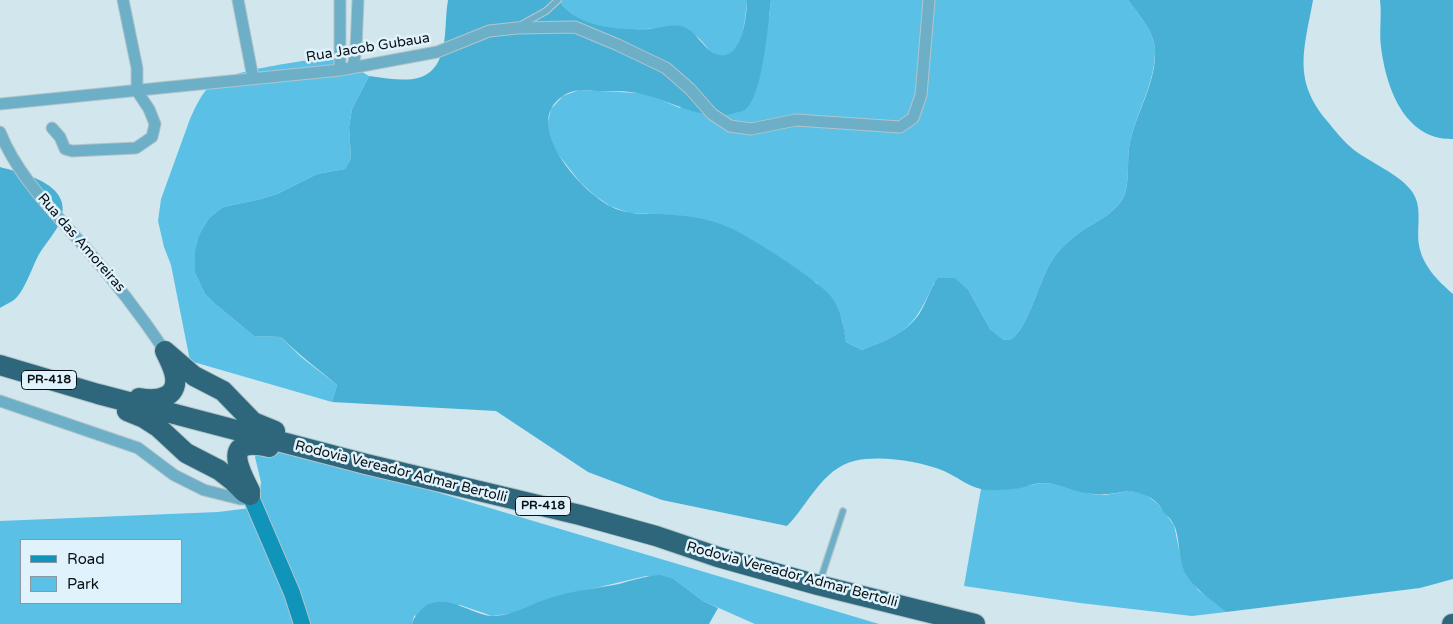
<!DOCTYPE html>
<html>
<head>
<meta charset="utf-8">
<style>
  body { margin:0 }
  #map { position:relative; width:1453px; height:624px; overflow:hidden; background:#d2e6ee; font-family:"Varela Round",sans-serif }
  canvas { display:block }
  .legend { position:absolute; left:20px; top:539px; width:162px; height:65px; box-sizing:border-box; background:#e0f3fc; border:1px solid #8a999f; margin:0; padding:6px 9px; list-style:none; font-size:15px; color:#0a1114 }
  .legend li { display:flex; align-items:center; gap:10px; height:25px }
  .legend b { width:25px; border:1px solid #8a999f }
</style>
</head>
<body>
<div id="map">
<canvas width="1453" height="624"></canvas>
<ul class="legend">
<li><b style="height:6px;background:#1194ba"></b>Road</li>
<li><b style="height:14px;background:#5bc0e5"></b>Park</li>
</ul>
</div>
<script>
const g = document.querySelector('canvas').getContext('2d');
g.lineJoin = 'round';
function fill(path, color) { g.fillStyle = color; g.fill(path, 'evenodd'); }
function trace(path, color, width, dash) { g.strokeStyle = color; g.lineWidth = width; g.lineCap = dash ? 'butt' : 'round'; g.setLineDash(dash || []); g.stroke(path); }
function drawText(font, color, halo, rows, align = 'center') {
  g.font = font + ' "Varela Round",sans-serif'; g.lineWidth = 5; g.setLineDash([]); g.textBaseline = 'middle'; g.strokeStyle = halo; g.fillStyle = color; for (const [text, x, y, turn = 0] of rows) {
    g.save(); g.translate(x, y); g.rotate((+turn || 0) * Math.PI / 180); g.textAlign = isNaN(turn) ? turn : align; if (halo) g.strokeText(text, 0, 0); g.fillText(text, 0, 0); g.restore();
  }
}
fill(new Path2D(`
  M 559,0 L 747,0 L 747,3 C 745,16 744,45 731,53 C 711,66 705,36 691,34 C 678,32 665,30 653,29 C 646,28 640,30 634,30 C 608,29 572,24 559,0 Z
  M 771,0 L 1128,0 C 1138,14 1154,31 1155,49 C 1156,84 1134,115 1129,148 C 1127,163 1130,188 1122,200 C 1112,215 1097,221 1083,230 C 1070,239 1059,249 1051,262 C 1040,279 1027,331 1011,339 C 1009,340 1006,340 1004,340 L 990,329 L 969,291 L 934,283 C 914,327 907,333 862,350 L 846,342 L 842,320 L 817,283 L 709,221 L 674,215 L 629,213 L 610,206 L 594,195 L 580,182 L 557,153 L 549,138 L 547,126 L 551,109 L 563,96 L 579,90 L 638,93 L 652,96 L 680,108 L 769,18 Z
  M 335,56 L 369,76 L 352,109 L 349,127 L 351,158 L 345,169 L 317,174 L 277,194 L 261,199 L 223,207 L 209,218 L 200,233 L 195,273 L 205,294 L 215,304 L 254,336 L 281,337 L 301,357 L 337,385 L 332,402 L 190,361 L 171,265 L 164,247 L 158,221 L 161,199 L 190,119 C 195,108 201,94 210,86 C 230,69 307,61 335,56 Z
  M 261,445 L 406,483 L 879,624 L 755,624 L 703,601 L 674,579 L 646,576 L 545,600 L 514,613 L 492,616 L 460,605 L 414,616 L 412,624 L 0,624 L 0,521 L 218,512 L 250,508 L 259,500 L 261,482 L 255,457 ZM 21,540 L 181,540 L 181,603 L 21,603 Z
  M 1041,483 L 1059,484 L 1091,494 L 1105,495 L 1130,491 L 1143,493 L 1157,503 L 1174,525 L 1182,564 L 1187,575 L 1198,590 L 1226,612 L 1192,616 L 1080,603 L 964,586 L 981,489 L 1012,489 Z`), '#5bc0e5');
fill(new Path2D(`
  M 448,0 L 559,0 C 574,27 621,31 650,29 C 661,28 672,23 684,27 C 700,33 710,64 730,53 C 743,46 747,13 747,0 L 771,0 C 768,24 763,94 746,109 C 744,111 739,112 735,113 C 701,122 673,101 641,94 C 627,90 610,92 596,91 C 585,90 572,89 563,96 C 520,124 581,191 610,206 C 626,215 644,214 661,214 C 683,215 708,218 728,227 C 746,234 825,284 833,299 C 841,312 844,327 846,342 L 862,350 C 885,341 910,332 922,309 C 928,298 931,287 938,278 L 955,278 L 969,291 L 990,329 L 1004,340 C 1006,340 1009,340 1011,339 C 1027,331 1040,279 1051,262 C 1059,249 1070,239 1083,230 C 1097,221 1112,215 1122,200 C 1130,188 1127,163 1129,148 C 1134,115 1157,84 1155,49 C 1154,31 1138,14 1128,0 L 1313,0 C 1304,50 1292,80 1328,122 C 1336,132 1344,142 1354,150 C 1370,162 1398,174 1410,189 C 1424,205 1416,226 1419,245 C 1422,265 1438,281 1453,294 L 1453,579 L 1420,588 L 1226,612 C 1212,601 1197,591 1187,576 C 1177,560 1181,540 1174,525 C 1172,520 1167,516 1164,513 C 1161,508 1159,504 1155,501 C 1129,483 1120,497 1093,494 C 1075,493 1060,482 1041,483 C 1031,484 1022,489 1012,489 C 1003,490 990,491 981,489 C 969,487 956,476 944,471 C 919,461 880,455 854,461 C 822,469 808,505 787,526 L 662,500 L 588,472 L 496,411 L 332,402 L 337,385 C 318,369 299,355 281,337 L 254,336 L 215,304 L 205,294 L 195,273 L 195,251 L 200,233 L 209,218 L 223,207 L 261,199 L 277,194 L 317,174 L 345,169 L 351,158 L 349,127 L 352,109 L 369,76 C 410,82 440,87 445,35 C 446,23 446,11 448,0 Z
  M 1380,0 L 1453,0 L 1453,139 C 1404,140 1386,87 1381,47 C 1379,32 1382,16 1380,0 Z
  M 0,167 C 27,174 77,186 59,224 C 54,235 44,245 38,256 C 32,268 24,292 14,300 C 10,303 4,305 0,308 Z
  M 660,575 L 674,579 L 703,601 L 718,608 L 709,624 L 412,624 C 414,617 417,614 422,609 C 443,589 474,617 494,616 C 513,615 527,606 544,600 C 568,591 594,589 619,584 C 633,580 645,576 660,575 Z`), '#48b0d5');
const lane = new Path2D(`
  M 521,25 L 546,11 L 558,0
  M 820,581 L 843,511`);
const street = new Path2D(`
  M 238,0 L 253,78
  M 353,67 L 356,49 L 358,0
  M 340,70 L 340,0
  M 0,104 L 340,70 L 437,52 L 489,31 L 517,28 L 575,27 L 618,45 L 666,68 L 690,89 L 712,114 L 730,126 L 751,129 L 796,120 L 900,127 L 913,118 L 921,95 L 929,0
  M 52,128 L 60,137 L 65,149 L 72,151 L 136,148 L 152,137 L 155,124 L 149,109 L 137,91 L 137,68 L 123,0
  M 0,132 C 17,175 53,211 83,245 C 113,279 140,314 165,351
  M 0,401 L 138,448 L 174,475 L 204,490 L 240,499 L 249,499`);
const secondary = new Path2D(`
  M 250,495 L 292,593 L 302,624`);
const highway = new Path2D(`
  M 165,351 L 194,376 L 223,391 L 253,422 L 275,431
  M 0,365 L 98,394 L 366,464 L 580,515 L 656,536 L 718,557 L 818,585 L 975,624
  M 139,398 C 159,402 181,397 174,372 C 172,365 169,359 166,353
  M 127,411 L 144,418 L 158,427 L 186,453 L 219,470 L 233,481 L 244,492 L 250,495
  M 250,491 C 236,464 224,437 269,447
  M 1452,624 L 1453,624`);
trace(lane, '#b2c4cb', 8);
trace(street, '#b2c4cb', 13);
trace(secondary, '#b2c4cb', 18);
trace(highway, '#b2c4cb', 22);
trace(lane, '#6eafc8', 5.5);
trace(street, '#6eafc8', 11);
trace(secondary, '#1194ba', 16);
trace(highway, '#2e677b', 20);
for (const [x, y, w] of [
  [49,380,55],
  [543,506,55]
]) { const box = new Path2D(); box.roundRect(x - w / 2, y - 9.5, w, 19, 4); g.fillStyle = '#e0f3fc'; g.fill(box); trace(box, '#0a1114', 1); }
drawText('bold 12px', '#0a1114', null, [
  ["PR-418",49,380],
  ["PR-418",543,506]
]);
drawText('14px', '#0a1114', '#e0f3fc', [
  ["Rua Jacob Gubaua",368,48,-9],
  ["Rua das Amoreiras",81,243,49],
  ["Rodovia Vereador Admar Bertolli",401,472,14],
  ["Rodovia Vereador Admar Bertolli",792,575,15]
]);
</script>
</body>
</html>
